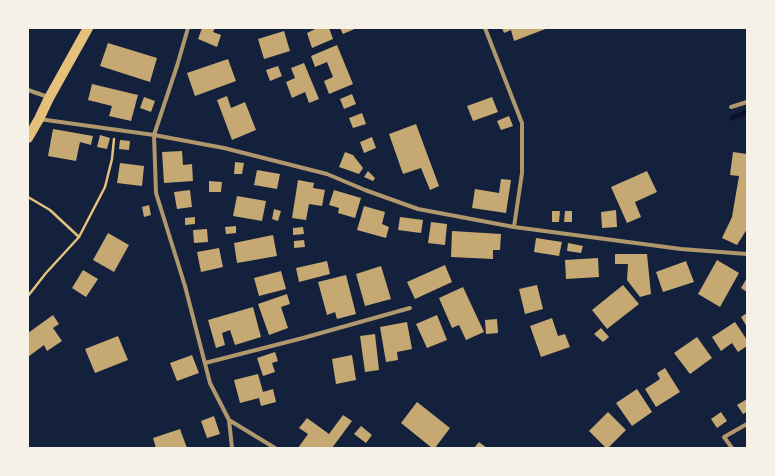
<!DOCTYPE html>
<html>
<head>
<meta charset="utf-8">
<style>
  body { margin:0 }
  #map { position:relative; width:775px; height:476px; overflow:hidden; background:#14213d; font-family:Rubik,sans-serif }
  canvas { display:block }
  .frame { position:absolute; inset:0; border:29px solid #f6f1e7; pointer-events:none }
</style>
</head>
<body>
<div id="map">
<canvas width="775" height="476"></canvas>
<div class="frame"></div>
</div>
<script>
const g = document.querySelector('canvas').getContext('2d');
g.lineJoin = 'round';
function trace(path, color, width, dash) { g.strokeStyle = color; g.lineWidth = width; g.lineCap = dash ? 'butt' : 'round'; g.setLineDash(dash || []); g.stroke(path); }
function fill(path, color) { g.fillStyle = color; g.fill(path, 'evenodd'); }
trace(new Path2D(`
  M 732,118 L 747,112`), '#0b132b', 5);
fill(new Path2D(`
  M 202,28 L 215,28 L 213,32 L 221,35 L 217,47 L 198,39 Z
  M 315,28 L 329,28 L 333,39 L 312,48 L 307,33 L 315,29 Z
  M 340,28 L 357,28 L 343,34 Z
  M 502,28 L 548,28 L 514,41 L 511,30 L 504,33 Z
  M 284,31 L 290,51 L 264,59 L 258,39 Z
  M 108,43 L 157,58 L 150,82 L 100,66 Z
  M 337,45 L 353,84 L 329,94 L 324,81 L 333,77 L 327,62 L 315,67 L 311,56 Z
  M 228,59 L 236,81 L 195,96 L 187,73 Z
  M 304,63 L 319,99 L 309,103 L 305,92 L 292,98 L 286,82 L 295,78 L 291,68 Z
  M 278,66 L 282,76 L 270,81 L 266,70 Z
  M 92,84 L 138,95 L 131,121 L 109,116 L 112,106 L 88,100 Z
  M 352,94 L 356,104 L 344,109 L 340,99 Z
  M 227,96 L 231,108 L 245,102 L 256,130 L 232,140 L 217,100 Z
  M 144,97 L 155,101 L 151,112 L 140,108 Z
  M 492,97 L 498,112 L 473,121 L 467,106 Z
  M 362,113 L 366,124 L 353,128 L 349,118 Z
  M 509,116 L 513,126 L 501,130 L 497,121 Z
  M 416,124 L 439,186 L 430,190 L 421,168 L 403,174 L 389,134 Z
  M 53,129 L 93,136 L 91,145 L 80,142 L 76,161 L 48,156 Z
  M 100,135 L 110,138 L 107,149 L 97,147 Z
  M 372,137 L 376,148 L 364,153 L 360,142 Z
  M 120,140 L 130,141 L 129,150 L 119,149 Z
  M 182,151 L 183,165 L 192,164 L 193,181 L 164,183 L 162,152 Z
  M 345,152 L 353,155 L 363,168 L 359,174 L 339,167 Z
  M 733,152 L 747,154 L 747,229 L 737,245 L 722,238 L 732,217 L 739,176 L 730,175 Z
  M 235,162 L 244,163 L 242,174 L 234,174 Z
  M 120,163 L 144,166 L 142,186 L 117,183 Z
  M 257,170 L 280,174 L 277,189 L 254,185 Z
  M 368,171 L 375,178 L 373,181 L 364,177 Z
  M 647,171 L 657,192 L 635,202 L 641,217 L 627,223 L 611,187 Z
  M 501,179 L 511,180 L 506,213 L 472,208 L 475,189 L 499,193 Z
  M 298,180 L 314,183 L 313,188 L 325,190 L 322,206 L 309,204 L 306,220 L 292,218 Z
  M 209,181 L 222,182 L 221,192 L 209,192 Z
  M 190,190 L 192,207 L 177,209 L 174,192 Z
  M 334,190 L 361,198 L 355,218 L 338,213 L 339,208 L 329,205 Z
  M 237,196 L 266,201 L 262,221 L 233,216 Z
  M 149,205 L 151,215 L 144,217 L 142,207 Z
  M 364,206 L 385,212 L 382,224 L 389,227 L 386,238 L 357,230 Z
  M 274,209 L 281,211 L 278,221 L 272,219 Z
  M 616,210 L 617,227 L 602,228 L 601,212 Z
  M 552,211 L 560,211 L 559,222 L 552,222 Z
  M 565,211 L 572,211 L 572,222 L 564,222 Z
  M 195,217 L 195,224 L 185,225 L 185,218 Z
  M 400,217 L 423,220 L 421,233 L 398,230 Z
  M 431,222 L 447,224 L 445,245 L 428,243 Z
  M 236,226 L 236,233 L 226,234 L 225,227 Z
  M 303,227 L 304,234 L 293,235 L 293,228 Z
  M 207,229 L 208,242 L 194,243 L 193,230 Z
  M 452,231 L 501,234 L 500,250 L 493,250 L 493,259 L 451,257 Z
  M 108,233 L 129,245 L 114,272 L 93,260 Z
  M 273,235 L 277,256 L 237,263 L 234,243 Z
  M 536,238 L 562,242 L 559,256 L 534,252 Z
  M 304,240 L 305,247 L 294,248 L 294,241 Z
  M 568,243 L 583,246 L 581,253 L 567,251 Z
  M 219,248 L 223,267 L 201,272 L 197,252 Z
  M 615,254 L 647,254 L 651,294 L 640,297 L 627,280 L 628,264 L 615,264 Z
  M 598,258 L 599,277 L 566,279 L 565,260 Z
  M 717,260 L 739,273 L 720,307 L 698,294 Z
  M 327,261 L 330,274 L 299,282 L 296,268 Z
  M 686,261 L 694,282 L 663,292 L 656,272 Z
  M 445,265 L 452,282 L 415,299 L 407,282 Z
  M 381,266 L 391,299 L 365,306 L 356,274 Z
  M 83,270 L 98,279 L 86,297 L 72,288 Z
  M 281,271 L 286,289 L 259,296 L 254,278 Z
  M 346,275 L 356,314 L 337,319 L 335,312 L 327,315 L 318,282 Z
  M 747,278 L 747,292 L 741,288 Z
  M 537,285 L 543,309 L 525,314 L 519,289 Z
  M 623,285 L 639,304 L 607,329 L 592,310 Z
  M 463,287 L 484,332 L 466,340 L 459,325 L 452,328 L 439,298 Z
  M 287,294 L 290,304 L 281,307 L 288,328 L 269,335 L 258,304 Z
  M 253,307 L 261,337 L 235,345 L 230,330 L 222,333 L 225,345 L 216,348 L 208,320 Z
  M 747,313 L 747,327 L 741,317 Z
  M 53,315 L 59,324 L 53,328 L 62,341 L 47,351 L 44,345 L 28,357 L 28,333 Z
  M 437,315 L 447,340 L 427,348 L 416,324 Z
  M 552,318 L 558,336 L 565,334 L 570,347 L 541,357 L 530,326 Z
  M 497,319 L 498,333 L 486,334 L 485,320 Z
  M 407,322 L 412,349 L 397,352 L 398,360 L 386,362 L 380,327 Z
  M 735,322 L 747,340 L 747,346 L 738,352 L 732,343 L 721,351 L 712,337 Z
  M 601,328 L 609,337 L 603,342 L 594,334 Z
  M 375,334 L 379,370 L 365,372 L 360,336 Z
  M 118,336 L 128,360 L 95,373 L 85,349 Z
  M 697,337 L 712,358 L 690,374 L 674,353 Z
  M 275,352 L 278,361 L 272,363 L 275,372 L 263,376 L 257,358 Z
  M 192,355 L 199,373 L 177,381 L 170,363 Z
  M 352,355 L 356,380 L 336,384 L 332,359 Z
  M 665,368 L 680,392 L 656,407 L 645,389 L 660,379 L 657,373 Z
  M 258,374 L 263,392 L 273,389 L 276,402 L 261,406 L 259,398 L 240,403 L 234,380 Z
  M 637,389 L 652,412 L 632,426 L 616,403 Z
  M 747,399 L 747,412 L 743,414 L 737,405 Z
  M 417,402 L 450,428 L 435,448 L 432,448 L 401,423 Z
  M 608,412 L 626,430 L 608,448 L 606,448 L 589,431 Z
  M 721,412 L 727,421 L 717,428 L 711,419 Z
  M 343,415 L 352,421 L 332,448 L 298,448 L 308,434 L 299,428 L 307,418 L 329,434 Z
  M 214,416 L 220,434 L 207,438 L 201,421 Z
  M 361,426 L 372,435 L 366,443 L 354,434 Z
  M 180,429 L 187,448 L 156,448 L 153,438 Z
  M 479,442 L 487,448 L 474,448 Z`), '#c6a872');
trace(new Path2D(`
  M 28,197 L 50,210 L 79,237
  M 28,296 L 46,273 L 79,237 L 105,187 L 112,159 L 114,139`), '#e5c07b', 2.5);
trace(new Path2D(`
  M 188,28 L 177,66 L 154,135 L 156,193 L 185,286 L 210,383 L 229,420 L 232,448
  M 485,28 L 522,123 L 522,173 L 514,227
  M 28,90 L 48,97
  M 731,107 L 747,102
  M 39,119 L 154,135 L 224,148 L 327,174 L 365,190 L 418,209 L 514,227 L 681,249 L 747,254
  M 205,363 L 303,338 L 410,308
  M 229,420 L 275,448
  M 732,448 L 724,437 L 747,424`), '#b1986c', 4);
trace(new Path2D(`
  M 28,138 L 39,119 L 49,98 L 88,28`), '#e5c07b', 10);
</script>
</body>
</html>
